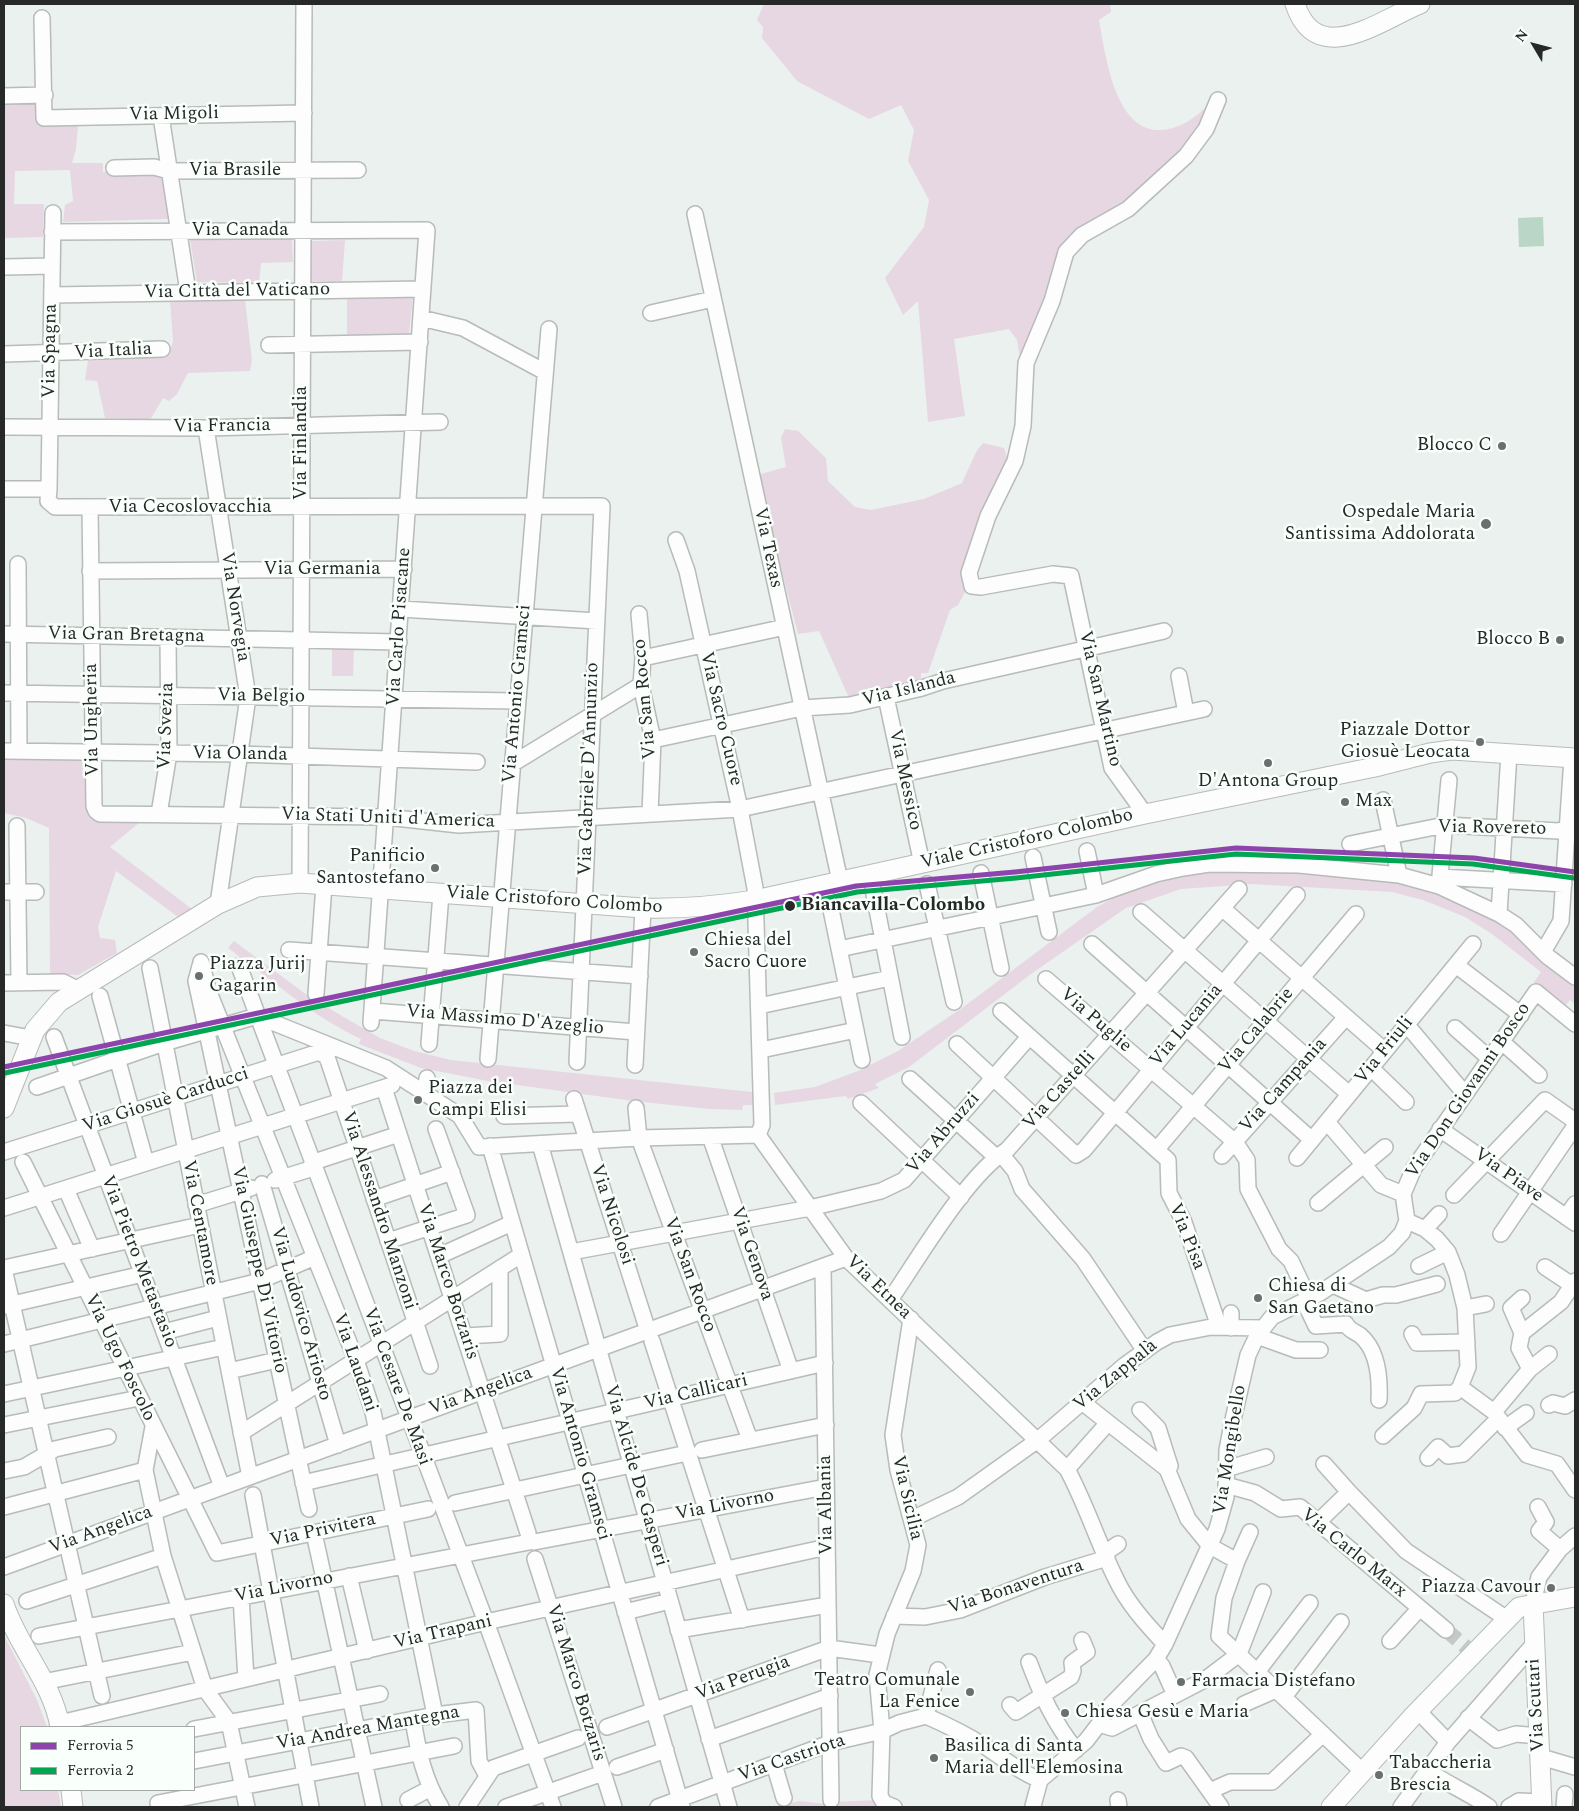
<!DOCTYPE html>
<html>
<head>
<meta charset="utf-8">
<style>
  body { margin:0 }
  #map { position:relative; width:1579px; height:1811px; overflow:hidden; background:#ebf1ee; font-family:Spectral,serif }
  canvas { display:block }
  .frame { position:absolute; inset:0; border:5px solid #262927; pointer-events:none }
  .legend { position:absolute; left:20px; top:1726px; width:175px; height:65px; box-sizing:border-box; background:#f9fffb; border:1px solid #a5a9a6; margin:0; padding:6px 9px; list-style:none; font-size:15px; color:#262927 }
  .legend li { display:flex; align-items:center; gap:10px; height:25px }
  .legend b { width:25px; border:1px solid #a5a9a6 }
  .north { position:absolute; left:1509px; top:20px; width:50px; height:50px; -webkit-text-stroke:4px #f9fffb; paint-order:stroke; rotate:307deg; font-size:14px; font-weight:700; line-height:20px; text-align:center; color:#262927 }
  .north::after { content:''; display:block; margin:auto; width:18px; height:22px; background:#262927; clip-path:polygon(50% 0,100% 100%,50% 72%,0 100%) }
</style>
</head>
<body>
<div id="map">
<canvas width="1579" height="1811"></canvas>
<div class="frame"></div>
<ul class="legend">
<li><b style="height:6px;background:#8e44ad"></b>Ferrovia 5</li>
<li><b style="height:6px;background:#00a651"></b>Ferrovia 2</li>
</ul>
<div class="north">N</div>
</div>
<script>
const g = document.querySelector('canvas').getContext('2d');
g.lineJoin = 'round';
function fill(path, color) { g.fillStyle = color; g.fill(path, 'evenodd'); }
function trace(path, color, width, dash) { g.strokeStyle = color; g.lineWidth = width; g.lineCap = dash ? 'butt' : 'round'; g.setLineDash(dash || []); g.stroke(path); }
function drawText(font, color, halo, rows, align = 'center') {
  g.font = font + ' Spectral,serif'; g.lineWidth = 5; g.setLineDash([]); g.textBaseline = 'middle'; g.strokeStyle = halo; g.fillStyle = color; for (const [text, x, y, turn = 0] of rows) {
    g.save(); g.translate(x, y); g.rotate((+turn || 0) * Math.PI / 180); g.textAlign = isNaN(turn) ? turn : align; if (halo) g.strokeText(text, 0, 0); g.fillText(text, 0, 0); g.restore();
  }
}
fill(new Path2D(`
  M 764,4 L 1110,4 L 1111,12 L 1099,20 C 1107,65 1119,158 1187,122 C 1194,118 1201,111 1208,106 L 1203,125 L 1182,154 L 1130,200 L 1093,222 L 1081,227 L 1067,241 L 1024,383 L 1017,340 L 1009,329 L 954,339 L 965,416 L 928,422 L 918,301 L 903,315 L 885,278 L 924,227 L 929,200 L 908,161 L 914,130 L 901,105 L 869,119 L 797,81 L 762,38 L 763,27 L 757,20 Z
  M 4,101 L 31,101 L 36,105 L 37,123 L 78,126 L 76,149 L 72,163 L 103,163 L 103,172 L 154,171 C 170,179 166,203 168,219 L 63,222 L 65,205 L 73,201 L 70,170 L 15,171 L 14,204 L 44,204 L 43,237 L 4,238 Z
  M 190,239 L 292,239 L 293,262 L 261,263 L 259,283 L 197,282 Z
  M 345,240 L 342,281 L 311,281 L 312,241 Z
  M 413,297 L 409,334 L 347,336 L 347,299 Z
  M 245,300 L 252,360 L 250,371 L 188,373 L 177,394 L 169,401 L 163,398 L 150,420 L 105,418 L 97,381 L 85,380 L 88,360 L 169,355 L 173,341 L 170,301 Z
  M 785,429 L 798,431 L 826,458 L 828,481 L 855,507 L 871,510 L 924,499 L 962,483 L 976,452 L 983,443 L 1004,448 L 1008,460 L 962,566 L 966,590 L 958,605 L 950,610 L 928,673 L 921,673 L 921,683 L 850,700 L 819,631 L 798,634 L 757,475 L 786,467 L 781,438 Z
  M 332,648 L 354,649 L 353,676 L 332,676 Z
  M 4,759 L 88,761 L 87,809 L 90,815 L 101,820 L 140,822 L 110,847 L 192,909 L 178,917 L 116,871 L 98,927 L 100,938 L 115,940 L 117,953 L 78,975 L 50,974 L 49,828 L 26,818 L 4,813 Z
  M 1237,869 L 1392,881 L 1456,899 L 1512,929 L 1535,953 L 1575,985 L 1575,1004 L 1570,1000 L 1564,1007 L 1534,982 L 1541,972 L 1492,934 L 1465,917 L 1423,900 L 1392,892 L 1251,884 L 1181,889 L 1126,908 L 1031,974 L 909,1067 L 875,1084 L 879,1088 L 848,1099 L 846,1096 L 775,1105 L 774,1093 L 815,1087 L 858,1071 L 898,1051 L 962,1008 L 1097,907 C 1146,879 1181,873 1237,869 Z
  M 234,941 L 311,998 L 380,1038 L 414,1051 L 451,1060 L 752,1092 L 753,1105 L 743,1105 L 742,1110 L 709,1109 L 633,1101 L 488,1081 L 421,1068 L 359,1044 L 361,1039 C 313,1017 271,979 228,948 Z
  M 4,1635 L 37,1700 L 47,1727 L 21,1727 L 21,1790 L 58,1790 L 61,1807 L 4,1807 Z
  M 877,1800 L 877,1807 L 772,1807 L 800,1801 L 835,1805 L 835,1802 Z`), '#e7d7e2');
fill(new Path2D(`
  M 1543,217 L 1544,246 L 1519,247 L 1518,218 Z`), '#b9d6c6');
trace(new Path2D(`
  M 1446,1630 L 1466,1647`), '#c4c9c6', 15, [15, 8]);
const minor = new Path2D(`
  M 42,18 L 44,118 L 304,113
  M 4,96 L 45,95
  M 161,116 L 188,292
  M 114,168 L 154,167 L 169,171 L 358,170
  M 695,214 L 840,881
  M 52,232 L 427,230 L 371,1023
  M 4,267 L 52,266
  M 52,295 L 423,289
  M 651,313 L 713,299
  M 421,318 L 463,328 L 545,372
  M 269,345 L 420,342
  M 4,354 L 162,349
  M 4,427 L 206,428 L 440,422
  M 206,428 L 248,697 L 218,904
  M 4,489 L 49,489 L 48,501 L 55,507 L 602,506 L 577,1062
  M 49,489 L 53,213
  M 90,508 L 94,806 L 96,811 L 100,814 L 386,817 L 459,825 L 740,809 L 1204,709
  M 676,540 L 687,571 L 740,809 L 755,888 L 762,1125 L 758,1135
  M 18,564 L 19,751
  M 90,571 L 404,569
  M 401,609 L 597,621
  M 639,614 L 643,658 L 641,685 L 653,740 L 650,814
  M 4,634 L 399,642
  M 643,658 L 785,627
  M 1179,676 L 1186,713
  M 4,693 L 517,701
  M 886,697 L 922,864
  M 653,740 L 802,708 L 850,705 L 922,688 L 943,681 L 1164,631
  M 4,751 L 239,754 L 477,762
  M 512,764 L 641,685
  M 1383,800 L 1399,875
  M 159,814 L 169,753 L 168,637
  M 1145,814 L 1112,768 L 1071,576 L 1053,574 L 981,587 L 972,586 L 969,573 L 988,516 L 1015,461 L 1023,426 L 1026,363 L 1052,301 L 1066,252 L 1082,235 L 1128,209 L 1186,156 L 1206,129 L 1218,100
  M 17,826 L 19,982
  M 1350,844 L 1445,825 L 1559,831 L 1575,824
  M 1087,851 L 1096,895
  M 1033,857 L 1049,932
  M 981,873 L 1001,968
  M 1440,877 L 1564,884
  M 300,883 L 304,4
  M 927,884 L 954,1002
  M 1439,886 L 1449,780
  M 873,889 L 902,1037
  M 4,892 L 36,892
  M 829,900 L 862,1060
  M 1222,908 L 1385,1051
  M 1141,912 L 1349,1094
  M 1499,914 L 1509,753
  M 1092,944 L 1312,1140
  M 839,949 L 1096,895 L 1156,874 L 1183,868 L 1209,864 L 1299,865 L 1399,875 L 1439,886 L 1499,914 L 1516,925 L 1547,956 L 1575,977
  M 289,950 L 640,976
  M 1543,952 L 1561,921 L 1572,758
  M 201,962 L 209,992 L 356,1360 L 373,1412 L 435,1715
  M 1456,965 L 1521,1015
  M 200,966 L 196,981 L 309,1509
  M 239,966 L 486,1622 L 553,1807
  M 150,968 L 250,1477
  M 1046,979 L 1235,1142 L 1247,1160 L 1248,1189 L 1279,1249 L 1291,1261 L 1309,1299
  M 4,983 L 63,982 L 77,989
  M 316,994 L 324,885
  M 100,996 L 146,1163
  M 759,1006 L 890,978
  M 373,1011 L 636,1032
  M 1001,1011 L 1168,1160 L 1169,1193 L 1184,1222 L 1219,1327
  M 1407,1025 L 1465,1094
  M 1455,1028 L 1490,1059
  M 4,1033 L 31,1038
  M 54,1037 L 222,1487
  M 1502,1042 L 1539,1075
  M 429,1044 L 441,894
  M 957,1044 L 1076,1155 L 1084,1150 L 1297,895
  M 761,1050 L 856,1030
  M 488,1059 L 549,329
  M 635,1065 L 643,908
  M 1371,1068 L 1406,1102
  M 910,1079 L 996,1157
  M 37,1087 L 164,1043 L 257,1016 L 386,1068 L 460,1116 L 479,1147 L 639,1138 L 758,1135
  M 384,1088 L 528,1533
  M 425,1093 L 427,1078
  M 574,1099 L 648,1331
  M 861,1103 L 961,1197
  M 636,1108 L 639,1138 L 750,1440
  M 504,1116 L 578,1114
  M 1327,1122 L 1381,1185 L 1403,1194
  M 1440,1129 L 1575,1223
  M 758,1135 L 846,1258 L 1067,1469 C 1086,1504 1098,1543 1116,1579 C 1127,1603 1147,1625 1165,1644
  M 710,1136 L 791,1371
  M 540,1144 L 729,1807
  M 490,1146 L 682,1807
  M 1157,1149 L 1356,914
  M 4,1152 L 319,1052 L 327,1057 L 430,1366
  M 1001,1154 L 1015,1171 L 1022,1189 L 1083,1259 L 1145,1351
  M 1222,1156 L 1346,1017
  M 1297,1158 L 1473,944
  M 23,1162 L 217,1553 L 428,1509
  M 275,1180 L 307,1170 L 317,1161 L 399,1134
  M 262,1184 L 338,1445
  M 66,1189 L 92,1249
  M 1454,1195 L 1545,1100 L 1575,1121
  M 374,1199 L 452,1172
  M 1318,1203 L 1385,1147
  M 196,1205 L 251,1188
  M 4,1208 L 392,1085
  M 1566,1217 L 1575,1204
  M 1407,1221 L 1425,1229 L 1437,1239 L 1448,1252 L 1457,1275 L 1465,1308 L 1468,1367 L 1460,1387 L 1494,1412 L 1527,1455 L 1557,1464 L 1575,1490
  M 1425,1229 L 1439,1214
  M 1501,1234 L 1575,1126
  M 388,1241 L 467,1215 L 436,1129
  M 571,1252 L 810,1208 L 881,1191 L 904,1180 L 1029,1037
  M 439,1256 L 512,1223
  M 1419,1266 L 1448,1252
  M 1545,1267 L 1572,1285
  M 4,1268 L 200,1225
  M 823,1268 L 831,1800
  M 4,1269 L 102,1696
  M 1333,1285 L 1366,1300 L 1383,1295 L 1396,1295 L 1437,1284
  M 890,1300 C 918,1259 967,1175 1007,1150 L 1239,889
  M 1304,1301 L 1316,1326 L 1346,1324 C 1349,1331 1355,1331 1361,1336 C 1378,1351 1380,1379 1379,1400
  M 4,1306 L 143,1274
  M 1465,1308 L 1486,1304
  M 1231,1328 L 1231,1313
  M 164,1332 L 218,1318
  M 1522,1333 L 1511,1308 L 1522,1298
  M 1412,1334 L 1417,1343 L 1467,1342
  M 465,1336 L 500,1334 L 500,1268
  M 1257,1336 L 1296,1350 L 1320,1350
  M 652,1341 L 742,1620
  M 4,1344 L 260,1281 L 315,1257
  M 1530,1369 L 1549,1354
  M 229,1371 L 277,1360
  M 4,1394 L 224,1347
  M 1082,1402 L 1167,1469 L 1188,1519 L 1210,1546 L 1237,1561 L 1224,1598 L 1219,1636 L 1363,1772
  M 1549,1405 L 1553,1403 L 1565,1406 L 1575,1400
  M 1140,1410 L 1158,1428 L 1170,1466 L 1167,1469
  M 1494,1412 L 1530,1369 L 1519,1348 L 1522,1333 L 1561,1302 L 1575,1281
  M 4,1425 L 139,1398
  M 153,1427 L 145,1470 L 163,1556 L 205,1689 L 229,1722 L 247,1807
  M 1505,1428 L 1526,1413
  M 241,1433 L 521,1255
  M 1383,1436 L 1414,1408 L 1421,1394 L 1455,1393 L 1460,1387
  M 702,1450 L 826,1425
  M 1428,1458 L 1438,1447 L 1448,1456 L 1463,1454 L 1498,1419
  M 1324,1464 L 1349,1492
  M 1067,1469 L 1107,1424
  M 1226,1469 L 1266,1457
  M 4,1471 L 24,1467 L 55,1449 L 108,1437
  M 303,1483 L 825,1363
  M 1226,1485 L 1255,1493 L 1281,1509 L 1300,1507 L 1446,1630
  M 253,1495 L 311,1807
  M 455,1503 L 687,1453
  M 4,1507 L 145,1470
  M 1538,1507 L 1546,1522 L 1539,1531 L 1560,1549
  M 912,1519 L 958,1497 L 1038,1440 L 1125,1365 L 1157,1342 L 1170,1335 L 1211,1327 L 1262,1328
  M 1318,1522 L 1349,1492 L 1406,1551 L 1507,1619
  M 314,1533 L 374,1807
  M 534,1542 L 826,1487
  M 1105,1553 L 1118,1544
  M 535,1559 L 614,1807
  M 1237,1561 L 1250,1532
  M 4,1567 L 846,1258
  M 349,1576 L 367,1651
  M 241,1597 L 246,1679
  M 27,1601 L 163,1556
  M 1533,1604 L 1539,1577 L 1560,1549 L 1575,1536
  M 625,1612 L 670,1601
  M 894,1616 L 925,1617 L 960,1610 L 1045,1577 L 1107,1558
  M 678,1630 L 828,1605
  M 39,1636 L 529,1542
  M 1390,1641 L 1420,1608
  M 1156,1659 L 1162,1666 L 1175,1695
  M 1029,1662 C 1041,1694 1054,1723 1076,1750
  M 1257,1672 L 1310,1603
  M 43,1682 L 193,1652
  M 1284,1697 L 1341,1622
  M 1244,1704 L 1276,1690
  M 1010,1705 L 1016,1712 L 1071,1677 L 1073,1671 L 1072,1663 L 1087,1652 L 1082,1640
  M 1418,1711 L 1448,1742
  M 1140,1713 L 1151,1739 L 1166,1763 L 1181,1756 L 1186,1758 L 1221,1807
  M 926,1716 C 947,1725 967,1735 986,1747 C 1004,1759 1020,1772 1040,1780 L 1033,1806
  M 926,1716 L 938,1670
  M 1468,1718 L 1497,1740 L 1516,1734 L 1539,1736
  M 413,1719 C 418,1751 424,1780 441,1807
  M 60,1723 L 486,1622 L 827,1547
  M 1099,1724 L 1112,1728 L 1206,1679 L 1239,1654 L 1263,1592
  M 607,1727 L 829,1648 L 880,1655
  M 194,1729 L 380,1694
  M 709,1739 L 830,1696
  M 1541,1757 L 1575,1767
  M 194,1761 L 435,1715 L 476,1710 L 479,1761 L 487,1776
  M 774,1764 L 784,1798
  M 617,1767 L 666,1750
  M 1427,1770 C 1447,1784 1469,1793 1489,1807
  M 1040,1780 L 1086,1741 L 1099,1724 L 1104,1712 L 1156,1659 L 1165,1644 L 1217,1529 L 1226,1497 L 1227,1450 L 1232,1424 L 1248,1355 L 1257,1336 L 1272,1317 L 1320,1293 L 1389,1247 L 1402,1233 L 1407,1221 L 1403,1194 L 1414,1168 L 1536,992 L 1575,1024
  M 1210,1791 L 1230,1782 L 1272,1782 L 1323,1734
  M 408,1800 L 429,1789
  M 1118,1800 L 1119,1807
  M 158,1803 L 454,1746
  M 467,1807 L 493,1768 L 578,1738
  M 506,1807 L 603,1773
  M 658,1807 L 830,1743 L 882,1731 L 899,1723 L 926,1716
  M 894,1807 L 884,1803 L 880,1796 L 882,1731 L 877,1675 L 887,1634 L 913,1571 L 918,1545 L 898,1470 L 893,1435 L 911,1319
  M 1401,1807 L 1448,1742 L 1534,1644
  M 1509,1807 L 1519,1801 L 1542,1802
  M 1564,1807 L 1565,1794`);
const tertiary = new Path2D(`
  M 1295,4 C 1317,70 1380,20 1420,4
  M 4,1108 L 35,1030 L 59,1002 L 218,904 L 257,887 L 300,883 L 643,908 C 682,909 717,906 755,900 L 1145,814 L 1375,767 L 1430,753 L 1452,750 L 1575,758
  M 4,1604 C 18,1647 53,1683 60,1727
  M 1533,1604 L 1542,1807
  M 71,1790 L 73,1807
  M 1331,1807 L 1414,1715 L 1519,1607 L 1575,1597`);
trace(minor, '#b7bbb9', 18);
trace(tertiary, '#b7bbb9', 21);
trace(minor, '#fcfdfc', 15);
trace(tertiary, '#fcfdfc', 19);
trace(new Path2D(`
  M 4,1067 L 856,886 L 1015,872 L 1236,848 L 1474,858 L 1575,872`), '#8e44ad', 5);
trace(new Path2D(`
  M 5,1073 L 857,892 L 1016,878 L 1236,854 L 1473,864 L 1574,878`), '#00a651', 5);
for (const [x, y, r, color] of [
  [1502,446,5,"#6b6f6d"],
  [1486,524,6,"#6b6f6d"],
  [1560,640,5,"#6b6f6d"],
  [1480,742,5,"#6b6f6d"],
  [1268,763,5,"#6b6f6d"],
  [1345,802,5,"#6b6f6d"],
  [435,868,5,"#6b6f6d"],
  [790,906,6,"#262927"],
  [694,952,5,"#6b6f6d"],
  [199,976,5,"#6b6f6d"],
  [418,1100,5,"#6b6f6d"],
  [1258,1298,5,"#6b6f6d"],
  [1551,1588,5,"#6b6f6d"],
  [1181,1682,5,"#6b6f6d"],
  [970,1692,5,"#6b6f6d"],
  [1065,1713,5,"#6b6f6d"],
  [934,1758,5,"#6b6f6d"],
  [1379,1775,5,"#6b6f6d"]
]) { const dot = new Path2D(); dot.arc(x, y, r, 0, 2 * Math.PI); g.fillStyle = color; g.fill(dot); trace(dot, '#f9fffb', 2); }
drawText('19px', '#262927', '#f9fffb', [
  ["Via Migoli",174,115,-1],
  ["Via Brasile",235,171],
  ["Via Canada",240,231],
  ["Via Città del Vaticano",237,292,-1],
  ["Via Spagna",51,351,-89],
  ["Via Italia",113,352,-3],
  ["Via Francia",222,427,-1],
  ["Via Finlandia",302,443,-90],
  ["Via Cecoslovacchia",190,508],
  ["Via Texas",767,548,78],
  ["Via Germania",322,570],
  ["Via Norvegia",234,607,81],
  ["Via Carlo Pisacane",400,627,-86],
  ["Via Gran Bretagna",126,636,1],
  ["Via Islanda",909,690,-14],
  ["Via Antonio Gramsci",518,694,-85],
  ["Via Belgio",261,697,1],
  ["Via San Rocco",646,699,-95],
  ["Via San Martino",1099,699,77],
  ["Via Sacro Cuore",720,719,77],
  ["Via Ungheria",93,720,-91],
  ["Via Svezia",167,726,-88],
  ["Via Olanda",240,755,1],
  ["Via Gabriele D'Annunzio",590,769,-88],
  ["Via Messico",904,780,78],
  ["Via Stati Uniti d'America",388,819,2],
  ["Via Rovereto",1492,829,1],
  ["Viale Cristoforo Colombo",1027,840,-13],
  ["Viale Cristoforo Colombo",554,901,4],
  ["Via Massimo D'Azeglio",505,1021,5],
  ["Via Puglie",1095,1021,41],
  ["Via Lucania",1187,1026,-50],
  ["Via Calabrie",1257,1031,-50],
  ["Via Friuli",1385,1051,-51],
  ["Via Campania",1284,1086,-48],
  ["Via Castelli",1060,1091,-48],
  ["Via Don Giovanni Bosco",1469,1091,-56],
  ["Via Giosuè Carducci",166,1101,-18],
  ["Via Abruzzi",944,1134,-49],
  ["Via Piave",1508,1176,35],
  ["Via Alessandro Manzoni",378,1211,72],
  ["Via Nicolosi",611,1215,72],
  ["Via Centamore",199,1223,79],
  ["Via Pisa",1186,1237,68],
  ["Via Genova",751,1254,71],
  ["Via Pietro Metastasio",138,1262,69],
  ["Via Giuseppe Di Vittorio",258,1270,78],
  ["Via San Rocco",689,1275,70],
  ["Via Marco Botzaris",447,1282,72],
  ["Via Etnea",878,1288,44],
  ["Via Ludovico Ariosto",300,1314,74],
  ["Via Ugo Foscolo",119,1358,64],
  ["Via Laudani",354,1363,71],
  ["Via Zappalà",1116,1376,-39],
  ["Via Cesare De Masi",396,1387,70],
  ["Via Angelica",481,1392,-20],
  ["Via Callicari",696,1393,-13],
  ["Via Mongibello",1231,1450,-81],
  ["Via Antonio Gramsci",579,1454,74],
  ["Via Alcide De Gasperi",635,1476,74],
  ["Via Sicilia",906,1498,77],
  ["Via Albania",827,1505,-91],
  ["Via Livorno",725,1506,-11],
  ["Via Angelica",101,1531,-20],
  ["Via Privitera",323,1531,-12],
  ["Via Carlo Marx",1353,1554,39],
  ["Via Livorno",284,1588,-11],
  ["Via Bonaventura",1016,1588,-18],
  ["Via Trapani",443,1633,-13],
  ["Via Perugia",743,1679,-20],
  ["Via Marco Botzaris",575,1683,73],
  ["Via Scutari",1537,1705,-93],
  ["Via Andrea Mantegna",368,1729,-10],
  ["Via Castriota",792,1759,-19]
]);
drawText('19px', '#262927', '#f9fffb', [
  ["Blocco C",1492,446,"right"],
  ["Ospedale Maria",1475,513,"right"],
  ["Santissima Addolorata",1475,535,"right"],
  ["Blocco B",1550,640,"right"],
  ["Piazzale Dottor",1470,731,"right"],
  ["Giosuè Leocata",1470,753,"right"],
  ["D'Antona Group",1268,782,"center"],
  ["Max",1355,802],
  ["Panificio",425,857,"right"],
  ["Santostefano",425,879,"right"],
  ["Chiesa del",704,941],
  ["Sacro Cuore",704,963],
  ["Piazza Jurij",209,965],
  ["Gagarin",209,987],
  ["Piazza dei",428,1089],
  ["Campi Elisi",428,1111],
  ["Chiesa di",1268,1287],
  ["San Gaetano",1268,1309],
  ["Piazza Cavour",1541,1588,"right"],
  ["Teatro Comunale",960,1681,"right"],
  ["La Fenice",960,1703,"right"],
  ["Farmacia Distefano",1191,1682],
  ["Chiesa Gesù e Maria",1075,1713],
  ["Basilica di Santa",944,1747],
  ["Maria dell'Elemosina",944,1769],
  ["Tabaccheria",1389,1764],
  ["Brescia",1389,1786]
], 'left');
drawText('bold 19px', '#262927', '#f9fffb', [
  ["Biancavilla-Colombo",801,906]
], 'left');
</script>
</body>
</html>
